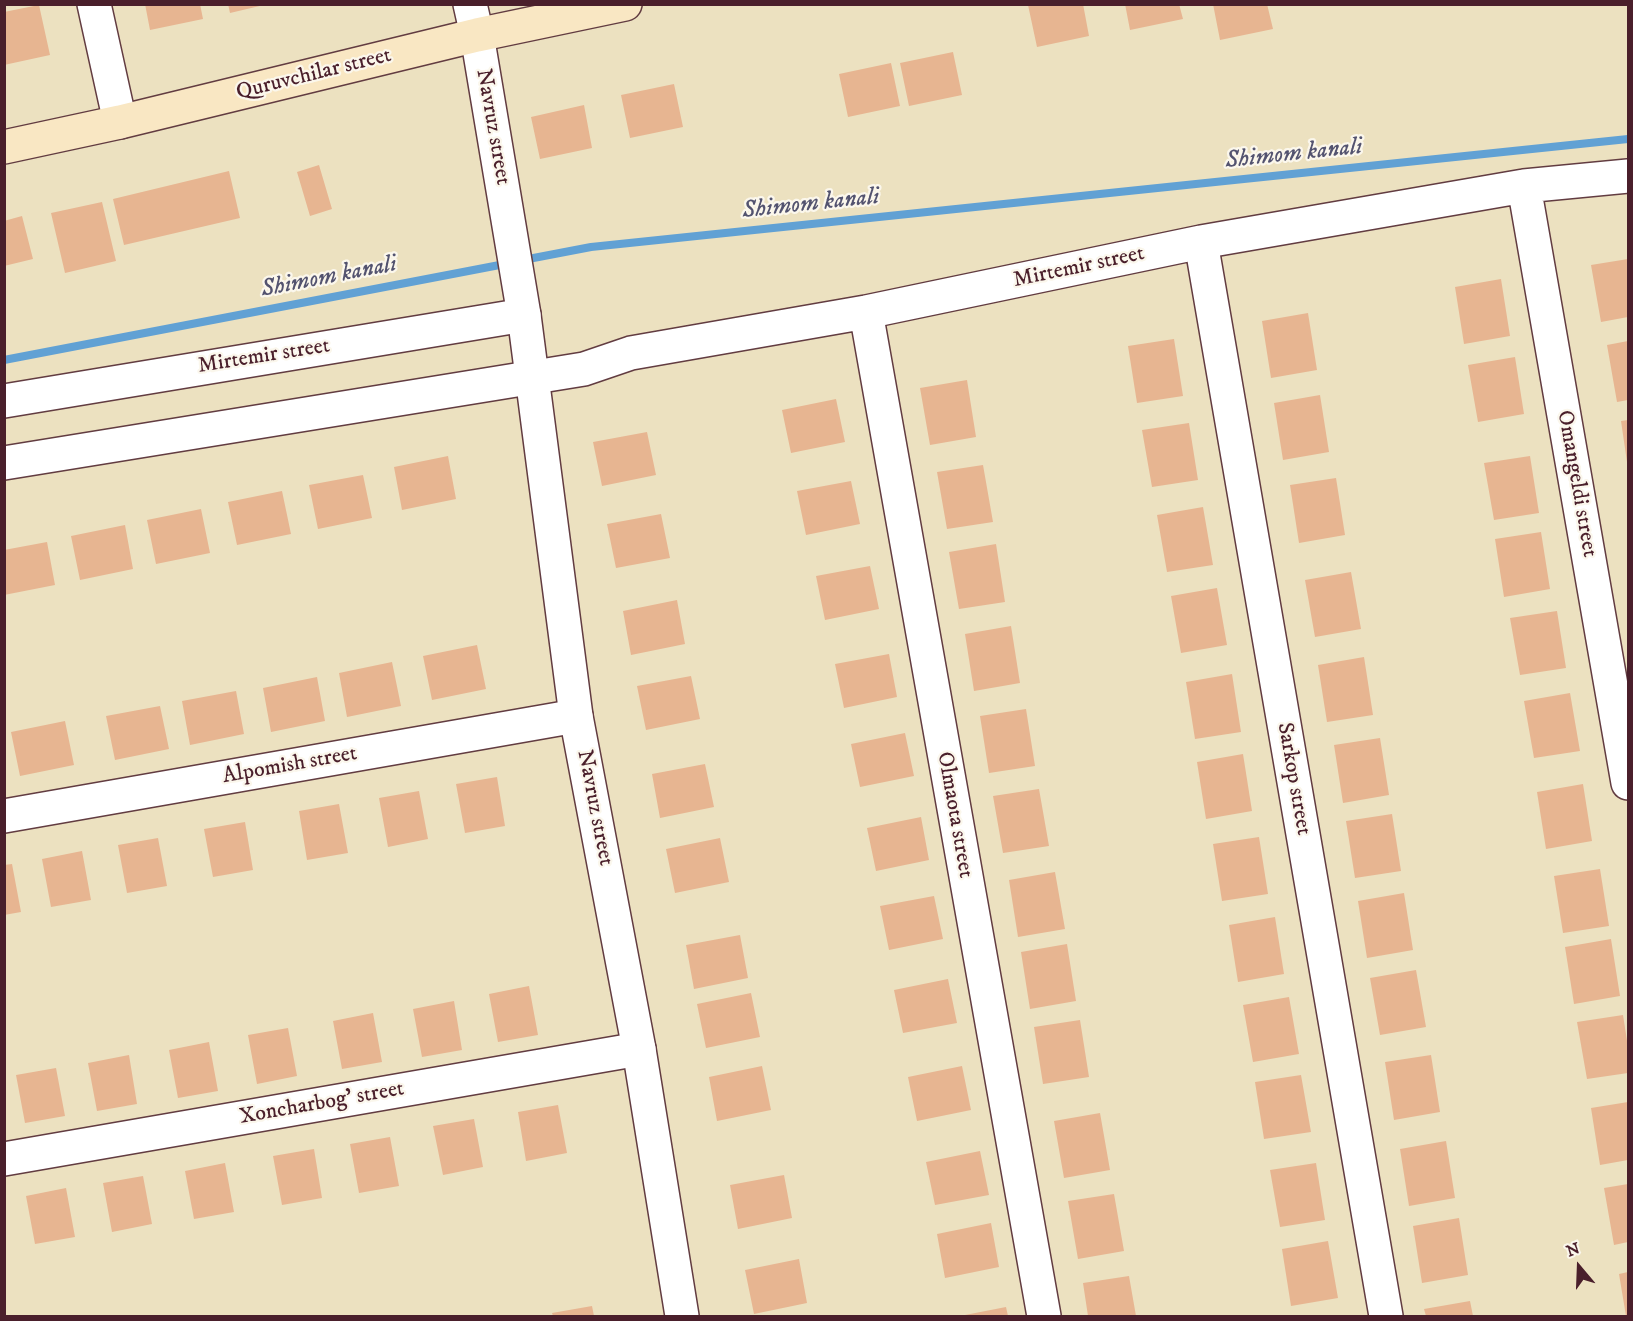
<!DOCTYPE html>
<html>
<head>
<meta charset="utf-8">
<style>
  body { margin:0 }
  #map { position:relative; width:1633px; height:1321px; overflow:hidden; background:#ece1c0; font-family:"IM FELL DW Pica",serif }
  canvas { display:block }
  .frame { position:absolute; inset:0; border:6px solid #4a1f2b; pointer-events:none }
  .north { position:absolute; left:1549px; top:1237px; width:60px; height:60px; -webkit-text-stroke:4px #fbf7ec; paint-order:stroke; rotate:341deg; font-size:16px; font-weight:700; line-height:24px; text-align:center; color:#4a1f2b }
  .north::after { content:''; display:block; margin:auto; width:21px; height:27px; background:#4a1f2b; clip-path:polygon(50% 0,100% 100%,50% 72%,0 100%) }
</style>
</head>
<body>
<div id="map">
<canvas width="1633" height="1321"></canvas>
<div class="frame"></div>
<div class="north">N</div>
</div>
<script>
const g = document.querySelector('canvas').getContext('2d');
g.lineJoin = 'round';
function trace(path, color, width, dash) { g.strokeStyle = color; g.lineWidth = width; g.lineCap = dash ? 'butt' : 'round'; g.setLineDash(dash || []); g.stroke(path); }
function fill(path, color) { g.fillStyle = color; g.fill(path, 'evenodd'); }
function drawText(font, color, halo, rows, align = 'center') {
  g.font = font + ' "IM FELL DW Pica",serif'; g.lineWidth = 4.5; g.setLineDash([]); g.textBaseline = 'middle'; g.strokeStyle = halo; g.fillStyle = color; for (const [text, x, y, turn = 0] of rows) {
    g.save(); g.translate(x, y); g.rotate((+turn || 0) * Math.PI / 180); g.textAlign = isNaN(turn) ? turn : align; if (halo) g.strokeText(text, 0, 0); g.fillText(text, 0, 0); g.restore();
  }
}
trace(new Path2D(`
  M 523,260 L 591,247 L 1628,139
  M 4,360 L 510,263`), '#61a1d4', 8);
fill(new Path2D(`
  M 145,4 L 200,4 L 203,19 L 150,30 Z
  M 228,4 L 264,4 L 264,5 L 230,13 Z
  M 1083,4 L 1089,36 L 1037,47 L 1028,5 Z
  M 1125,4 L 1179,4 L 1183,19 L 1130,30 Z
  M 1213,4 L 1267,4 L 1273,29 L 1220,40 Z
  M 39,5 L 50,55 L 4,65 L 4,12 Z
  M 953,52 L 962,95 L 909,106 L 900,63 Z
  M 891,63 L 900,106 L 848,117 L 839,74 Z
  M 674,84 L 683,127 L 630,138 L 621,95 Z
  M 584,105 L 592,148 L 540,159 L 531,117 Z
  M 319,165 L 332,209 L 310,216 L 297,172 Z
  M 229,171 L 240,218 L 124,245 L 113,199 Z
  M 102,202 L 116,261 L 65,273 L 51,213 Z
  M 22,216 L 33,259 L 4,266 L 4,221 Z
  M 1628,259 L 1628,317 L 1601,322 L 1591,265 Z
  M 1501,279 L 1510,336 L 1464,344 L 1455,287 Z
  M 1308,313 L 1317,370 L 1271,378 L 1262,321 Z
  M 1174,339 L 1183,396 L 1137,403 L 1128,346 Z
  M 1628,341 L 1628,400 L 1617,402 L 1607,345 Z
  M 1515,357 L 1524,414 L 1478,422 L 1468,365 Z
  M 967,380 L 976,437 L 930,445 L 920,388 Z
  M 1320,395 L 1329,452 L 1283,460 L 1274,403 Z
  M 836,399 L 845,442 L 791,453 L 782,410 Z
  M 1628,420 L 1628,461 L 1627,462 L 1621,421 Z
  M 1189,423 L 1198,480 L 1152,487 L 1142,430 Z
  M 647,432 L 656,475 L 602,486 L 593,442 Z
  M 448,456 L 456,499 L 402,510 L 394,467 Z
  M 1530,456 L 1539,513 L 1494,520 L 1484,463 Z
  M 983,465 L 993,522 L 947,529 L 937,472 Z
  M 363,475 L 372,518 L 318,529 L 309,485 Z
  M 1336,478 L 1345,535 L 1299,543 L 1290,485 Z
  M 851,481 L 860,524 L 806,535 L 797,491 Z
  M 282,491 L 291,534 L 237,545 L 228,502 Z
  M 1203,507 L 1213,565 L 1167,572 L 1157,515 Z
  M 201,509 L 210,553 L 156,564 L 147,520 Z
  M 661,514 L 670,558 L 616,568 L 607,524 Z
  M 125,525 L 133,569 L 80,580 L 71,536 Z
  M 1541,532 L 1550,589 L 1504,597 L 1495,539 Z
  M 47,542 L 55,585 L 4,595 L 4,550 Z
  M 996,544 L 1005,602 L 959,609 L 949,552 Z
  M 870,566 L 879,609 L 825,620 L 816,576 Z
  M 1351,572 L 1361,629 L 1315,637 L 1305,580 Z
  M 1217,588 L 1227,645 L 1181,653 L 1171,596 Z
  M 677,600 L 685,644 L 631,655 L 623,611 Z
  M 1557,611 L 1566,668 L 1520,675 L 1510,618 Z
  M 1011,626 L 1020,683 L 974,691 L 965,634 Z
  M 477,645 L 486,689 L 432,700 L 423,656 Z
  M 889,654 L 897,697 L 844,708 L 835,664 Z
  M 1364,657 L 1373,715 L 1327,722 L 1318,665 Z
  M 392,662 L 401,706 L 347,717 L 339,673 Z
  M 1232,674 L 1241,732 L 1195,739 L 1186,682 Z
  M 691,676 L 700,719 L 646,730 L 637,686 Z
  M 317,677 L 325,721 L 271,732 L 263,688 Z
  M 236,691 L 244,734 L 190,745 L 182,701 Z
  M 1570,693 L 1580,751 L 1534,758 L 1524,701 Z
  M 160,706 L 169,749 L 115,760 L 106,716 Z
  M 1026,709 L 1035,766 L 989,773 L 980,716 Z
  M 65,721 L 74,765 L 20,776 L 11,732 Z
  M 905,733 L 914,776 L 860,787 L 851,744 Z
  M 1380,738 L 1389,795 L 1343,803 L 1334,745 Z
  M 1243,754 L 1252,811 L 1206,819 L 1197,762 Z
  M 705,764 L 714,807 L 660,818 L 652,774 Z
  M 497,777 L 505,826 L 465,833 L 456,784 Z
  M 1583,784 L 1592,841 L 1546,849 L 1537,792 Z
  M 1039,789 L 1049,846 L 1003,853 L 993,796 Z
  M 419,791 L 428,839 L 388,847 L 379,798 Z
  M 339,804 L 348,853 L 307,860 L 299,811 Z
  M 1392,814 L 1401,871 L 1355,878 L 1346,821 Z
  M 921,817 L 929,860 L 876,871 L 867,828 Z
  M 245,822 L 253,870 L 213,877 L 204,829 Z
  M 1259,837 L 1268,894 L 1222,901 L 1213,844 Z
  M 158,838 L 167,886 L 127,893 L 118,845 Z
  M 720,838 L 729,882 L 675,893 L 666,849 Z
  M 82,851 L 91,900 L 51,907 L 42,859 Z
  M 12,864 L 21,912 L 4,915 L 4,865 Z
  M 1600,869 L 1609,926 L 1563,933 L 1554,876 Z
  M 1055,872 L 1065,929 L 1018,937 L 1009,880 Z
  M 1404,893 L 1413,950 L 1367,958 L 1358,901 Z
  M 934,896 L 943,939 L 889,950 L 880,906 Z
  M 1275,917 L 1284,974 L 1238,982 L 1229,925 Z
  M 740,935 L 748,978 L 694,989 L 686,945 Z
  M 1611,939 L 1620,996 L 1574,1004 L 1565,947 Z
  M 1067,944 L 1076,1001 L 1030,1009 L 1021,952 Z
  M 1416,970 L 1426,1027 L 1380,1035 L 1370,978 Z
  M 948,979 L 957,1023 L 903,1033 L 894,990 Z
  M 529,986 L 538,1035 L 498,1042 L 489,994 Z
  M 751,993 L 760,1037 L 706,1048 L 697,1004 Z
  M 1289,997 L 1299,1054 L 1253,1062 L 1243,1005 Z
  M 454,1001 L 462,1050 L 422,1057 L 413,1009 Z
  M 373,1013 L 382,1062 L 342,1069 L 333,1021 Z
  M 1623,1015 L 1628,1047 L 1628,1073 L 1587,1079 L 1577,1022 Z
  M 1080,1020 L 1089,1077 L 1043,1084 L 1034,1027 Z
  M 288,1028 L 297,1076 L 257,1084 L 248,1035 Z
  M 209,1042 L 218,1091 L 178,1098 L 169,1050 Z
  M 129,1055 L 137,1104 L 97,1111 L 88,1063 Z
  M 1431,1055 L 1440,1112 L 1394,1120 L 1385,1062 Z
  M 762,1066 L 771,1110 L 717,1121 L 709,1077 Z
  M 962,1066 L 971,1110 L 917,1121 L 908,1077 Z
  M 56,1068 L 65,1116 L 25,1123 L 16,1075 Z
  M 1301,1075 L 1311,1132 L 1264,1139 L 1255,1082 Z
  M 1628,1102 L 1628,1160 L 1600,1165 L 1591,1108 Z
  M 558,1105 L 567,1153 L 526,1161 L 518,1112 Z
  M 1100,1113 L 1110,1170 L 1064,1178 L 1054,1121 Z
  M 474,1119 L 483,1167 L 443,1175 L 433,1126 Z
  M 390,1137 L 399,1186 L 359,1193 L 350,1144 Z
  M 1446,1141 L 1455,1198 L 1409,1206 L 1400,1149 Z
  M 314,1149 L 322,1198 L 282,1205 L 273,1156 Z
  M 980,1151 L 989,1195 L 935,1205 L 926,1162 Z
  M 225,1163 L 234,1212 L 194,1219 L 185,1171 Z
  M 1316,1163 L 1325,1220 L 1280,1227 L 1270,1170 Z
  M 784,1175 L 792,1218 L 738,1229 L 730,1185 Z
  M 143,1176 L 152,1224 L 112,1232 L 103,1183 Z
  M 1628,1184 L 1628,1242 L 1614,1245 L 1604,1188 Z
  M 66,1188 L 75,1237 L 35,1244 L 26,1196 Z
  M 1114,1194 L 1124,1251 L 1078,1259 L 1068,1201 Z
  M 1459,1218 L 1468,1275 L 1422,1283 L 1413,1226 Z
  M 991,1223 L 999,1267 L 945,1278 L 937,1234 Z
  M 1328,1241 L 1338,1298 L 1291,1306 L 1282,1249 Z
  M 799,1259 L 807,1303 L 754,1314 L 745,1270 Z
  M 1628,1272 L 1628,1316 L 1626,1316 L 1619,1274 Z
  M 1129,1276 L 1136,1316 L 1088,1316 L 1083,1283 Z
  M 1470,1301 L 1473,1316 L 1426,1316 L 1424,1309 Z
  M 592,1306 L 594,1316 L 553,1316 L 552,1313 Z
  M 1006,1307 L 1008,1316 L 965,1316 L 965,1315 Z`), '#e7b591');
const minor = new Path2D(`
  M 94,4 L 120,122
  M 1524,186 L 1628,783
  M 1201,242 L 1386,1316
  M 866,312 L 1044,1316
  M 4,401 L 524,315
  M 4,463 L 584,369 L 631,353 L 866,312 L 1201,242 L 1524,186 L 1628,176
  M 4,816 L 576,716
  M 4,1159 L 639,1049`);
const tertiary = new Path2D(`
  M 470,4 L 477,35 L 524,315 L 576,716 L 639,1049 L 682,1316`);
const secondary = new Path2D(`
  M 4,147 L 120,122 L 477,35 L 625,4`);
trace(minor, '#623c41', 36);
trace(tertiary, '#623c41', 36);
trace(secondary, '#623c41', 36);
trace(minor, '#fff', 33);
trace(tertiary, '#fff', 33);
trace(secondary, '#f9e7c3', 33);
drawText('22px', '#4a1f2b', '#fbf7ec', [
  ["Quruvchilar street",314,75,-14],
  ["Navruz street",492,127,80],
  ["Mirtemir street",1079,268,-12],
  ["Mirtemir street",264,357,-9],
  ["Omangeldi street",1576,484,80],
  ["Alpomish street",290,766,-10],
  ["Sarkop street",1293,779,80],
  ["Navruz street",594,808,79],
  ["Olmaota street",954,815,80],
  ["Xoncharbog' street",322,1104,-10]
]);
drawText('italic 24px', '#53536f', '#fbf7ec', [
  ["Shimom kanali",1294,155,-6],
  ["Shimom kanali",811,205,-6],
  ["Shimom kanali",329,278,-11]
]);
</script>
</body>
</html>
